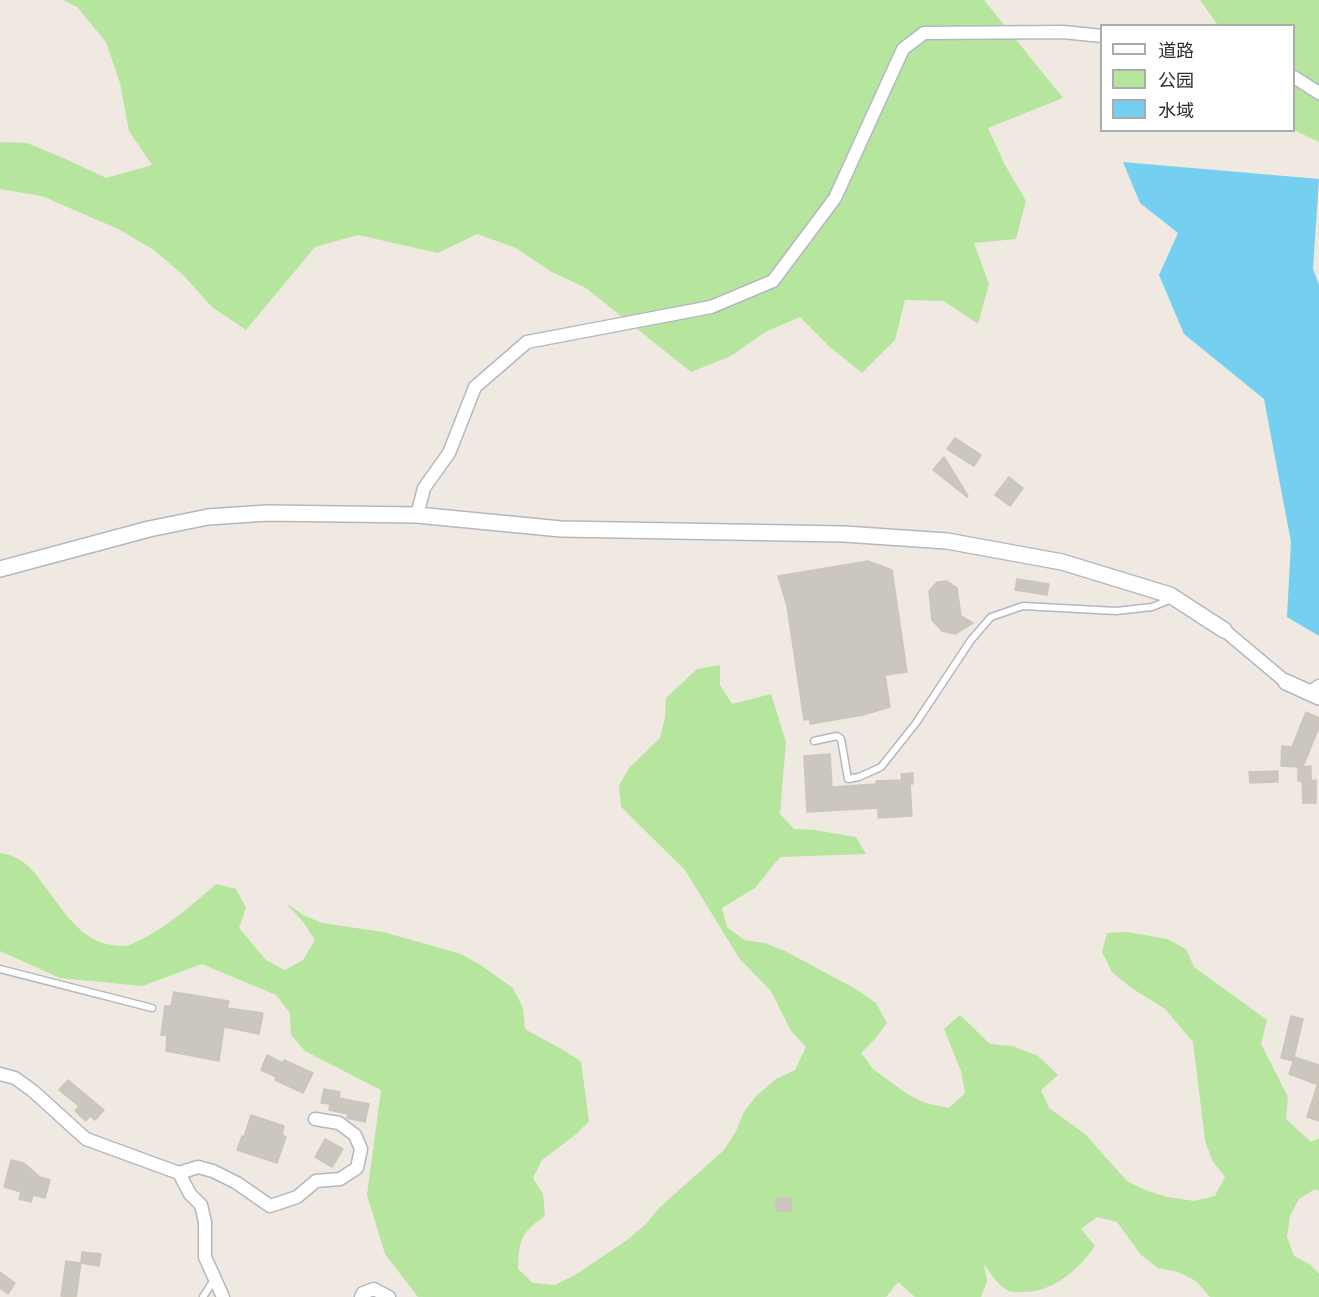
<!DOCTYPE html>
<html>
<head>
<meta charset="utf-8">
<style>
  body { margin:0 }
  #map { position:relative; width:1319px; height:1297px; overflow:hidden; background:#efe9e1; font-family:Rubik,"Noto Sans SC",sans-serif }
  canvas { display:block }
  .legend { position:absolute; left:1100px; top:24px; width:195px; height:108px; box-sizing:border-box; background:#fff; border:2px solid #ababab; margin:0; padding:8px 10px; list-style:none; font-size:18px; color:#2e2e2e }
  .legend li { display:flex; align-items:center; gap:12px; height:30px }
  .legend b { width:30px; border:2px solid #ababab }
</style>
</head>
<body>
<div id="map">
<canvas width="1319" height="1297"></canvas>
<ul class="legend">
<li><b style="height:8px;background:#fff"></b>道路</li>
<li><b style="height:16px;background:#b6e59e"></b>公园</li>
<li><b style="height:16px;background:#75cff0"></b>水域</li>
</ul>
</div>
<script>
const g = document.querySelector('canvas').getContext('2d');
g.lineJoin = 'round';
function fill(path, color) { g.fillStyle = color; g.fill(path, 'evenodd'); }
function trace(path, color, width, dash) { g.strokeStyle = color; g.lineWidth = width; g.lineCap = dash ? 'butt' : 'round'; g.setLineDash(dash || []); g.stroke(path); }
fill(new Path2D(`
  M 63,0 L 984,0 L 1063,98 L 988,128 L 1005,165 L 1026,201 L 1016,239 L 974,243 L 989,284 L 978,324 L 944,301 L 905,300 L 895,340 L 862,373 L 830,347 L 800,317 L 765,332 L 731,356 L 691,372 L 586,288 L 550,271 L 516,248 L 477,234 L 438,253 L 358,235 L 315,247 L 246,330 L 212,307 L 184,276 L 154,250 L 118,229 L 42,196 L 0,189 L 0,142 L 27,143 L 66,159 L 106,178 L 152,165 L 129,131 L 120,83 L 106,42 L 77,7 Z
  M 1200,0 L 1319,0 L 1319,142 L 1294,130 L 1294,26 L 1218,25 Z
  M 720,665 L 720,685 L 732,704 L 771,694 L 786,742 L 780,814 L 794,829 L 815,830 L 856,837 L 866,854 L 780,857 L 755,888 L 722,908 L 727,927 L 744,940 L 765,943 L 785,951 L 856,989 L 876,1003 L 887,1023 L 875,1039 L 861,1053 L 873,1069 L 907,1094 L 925,1103 L 949,1108 L 965,1093 L 961,1071 L 944,1029 L 960,1015 L 990,1044 L 1012,1046 L 1038,1056 L 1058,1075 L 1041,1090 L 1049,1108 L 1085,1134 L 1127,1181 L 1147,1191 L 1168,1197 L 1194,1201 L 1215,1196 L 1225,1177 L 1212,1160 L 1205,1140 L 1193,1042 L 1165,1009 L 1130,987 L 1112,972 L 1102,952 L 1107,933 L 1127,932 L 1167,939 L 1186,949 L 1194,967 L 1267,1020 L 1261,1044 L 1288,1097 L 1286,1119 L 1311,1142 L 1319,1138 L 1319,1191 L 1315,1189 L 1299,1199 L 1290,1216 L 1287,1237 L 1294,1256 L 1311,1265 L 1319,1274 L 1319,1297 L 1210,1297 L 1196,1281 L 1178,1272 L 1158,1268 L 1141,1255 L 1117,1222 L 1097,1217 L 1081,1229 L 1095,1246 C 1079,1269 1054,1292 1023,1292 C 1018,1292 1014,1293 1009,1291 C 997,1285 992,1275 984,1264 L 987,1281 L 981,1297 L 915,1297 L 898,1282 L 886,1297 L 418,1297 L 385,1254 L 367,1195 L 381,1090 L 305,1051 L 291,1035 L 290,1013 L 276,995 L 202,964 L 142,986 L 60,978 L 0,951 L 0,853 C 24,857 32,869 46,888 C 61,908 80,938 106,944 C 112,945 123,947 129,945 C 159,934 192,905 216,884 L 236,889 L 246,908 L 239,928 L 266,960 L 285,970 L 303,960 L 315,940 L 304,923 L 286,903 L 303,915 L 322,923 L 383,932 L 461,954 L 479,964 L 513,988 L 523,1008 L 525,1029 C 545,1041 563,1048 581,1062 L 589,1121 L 575,1135 L 542,1160 L 533,1178 L 543,1194 L 545,1216 C 521,1232 519,1240 518,1269 L 533,1283 L 555,1285 L 575,1275 L 627,1240 L 645,1225 L 659,1208 L 724,1150 L 736,1131 L 744,1112 L 756,1096 L 776,1079 L 795,1070 L 806,1047 L 791,1031 L 771,991 L 739,958 L 685,870 L 621,807 L 619,786 L 629,768 L 660,738 L 665,717 L 666,698 L 697,669 Z`), '#b6e59e');
fill(new Path2D(`
  M 1123,162 L 1319,179 L 1313,269 L 1319,285 L 1319,636 L 1287,617 L 1291,542 L 1264,399 L 1184,334 L 1159,275 L 1178,233 L 1140,203 Z`), '#75cff0');
const building = new Path2D(`
  M 955,438 L 981,455 L 974,466 L 947,449 Z
  M 944,457 L 968,496 L 967,497 L 933,470 Z
  M 1009,477 L 1023,488 L 1010,506 L 995,495 Z
  M 868,561 L 892,570 L 907,672 L 885,675 L 890,707 L 863,715 L 810,724 L 810,719 L 804,720 L 787,606 L 778,576 Z
  M 1017,579 L 1049,584 L 1047,595 L 1015,590 Z
  M 947,581 L 957,588 L 961,616 L 973,623 L 955,634 L 942,631 L 932,620 L 929,591 L 937,582 Z
  M 1306,712 L 1319,718 L 1319,727 L 1303,767 L 1311,766 L 1311,781 L 1316,780 L 1316,803 L 1303,803 L 1302,781 L 1298,781 L 1298,767 L 1299,767 L 1281,766 L 1282,746 L 1292,747 Z
  M 830,754 L 832,787 L 876,784 L 876,781 L 902,780 L 901,774 L 913,773 L 913,784 L 910,784 L 912,816 L 878,818 L 878,808 L 807,812 L 804,756 Z
  M 1278,771 L 1278,782 L 1250,783 L 1249,772 Z
  M 174,992 L 229,1001 L 227,1008 L 263,1013 L 259,1034 L 224,1027 L 219,1061 L 166,1051 L 167,1035 L 161,1035 L 165,1006 L 171,1006 Z
  M 1291,1016 L 1303,1019 L 1293,1061 L 1281,1058 Z
  M 267,1055 L 283,1063 L 284,1060 L 313,1073 L 303,1093 L 275,1080 L 276,1077 L 261,1070 Z
  M 1295,1057 L 1319,1065 L 1319,1085 L 1289,1074 Z
  M 68,1080 L 104,1110 L 95,1120 L 90,1116 L 86,1121 L 75,1111 L 79,1106 L 59,1090 Z
  M 1317,1086 L 1319,1086 L 1319,1121 L 1307,1117 Z
  M 324,1089 L 340,1092 L 339,1098 L 369,1104 L 365,1122 L 347,1118 L 348,1114 L 329,1110 L 330,1104 L 321,1103 Z
  M 251,1115 L 284,1126 L 282,1135 L 286,1137 L 277,1163 L 237,1150 L 242,1136 L 244,1137 Z
  M 325,1139 L 343,1149 L 332,1167 L 315,1157 Z
  M 11,1160 L 24,1163 L 40,1177 L 50,1180 L 45,1198 L 33,1195 L 31,1202 L 19,1199 L 21,1192 L 4,1187 Z
  M 791,1198 L 792,1211 L 776,1211 L 776,1199 Z
  M 82,1252 L 101,1254 L 99,1266 L 81,1263 Z
  M 66,1261 L 81,1263 L 76,1297 L 61,1296 Z
  M 0,1272 L 15,1283 L 8,1294 L 0,1288 Z`);
fill(building, '#cbc7bf');
trace(building, '#cbc5ba', 1.5);
const service = new Path2D(`
  M 814,741 L 837,736 L 841,739 L 848,779 L 859,777 L 881,767 L 916,723 L 971,640 L 991,617 L 1023,606 L 1116,611 L 1152,607 L 1174,598
  M 0,969 L 152,1008
  M 203,1297 L 214,1280`);
const minor = new Path2D(`
  M 1294,77 L 1319,93
  M 417,515 L 424,488 L 449,453 L 475,387 L 527,342 L 711,307 L 773,281 L 835,198 L 903,49 L 924,33 L 1063,32 L 1102,36
  M 1224,630 L 1286,682
  M 1309,693 L 1319,686
  M 0,1074 L 15,1078 L 33,1091 L 86,1139 L 179,1173 L 198,1167 L 213,1171 L 237,1183 L 270,1206 L 297,1197 L 316,1181 L 340,1179 L 357,1168 L 361,1149 L 355,1135 L 339,1123 L 315,1119
  M 179,1173 L 190,1194 L 201,1205 L 205,1222 L 205,1257 L 223,1297
  M 361,1297 L 363,1293 L 374,1289 L 389,1297`);
const tertiary = new Path2D(`
  M 0,569 L 149,529 L 208,517 L 267,513 L 417,515 L 561,529 L 844,534 L 947,541 L 1062,562 L 1170,595 L 1224,630
  M 1286,682 L 1319,697`);
trace(service, '#b4b7c1', 9);
trace(minor, '#b4b7c1', 15);
trace(tertiary, '#b4b7c1', 18);
trace(service, '#fff', 6);
trace(minor, '#fff', 12);
trace(tertiary, '#fff', 15);
</script>
</body>
</html>
